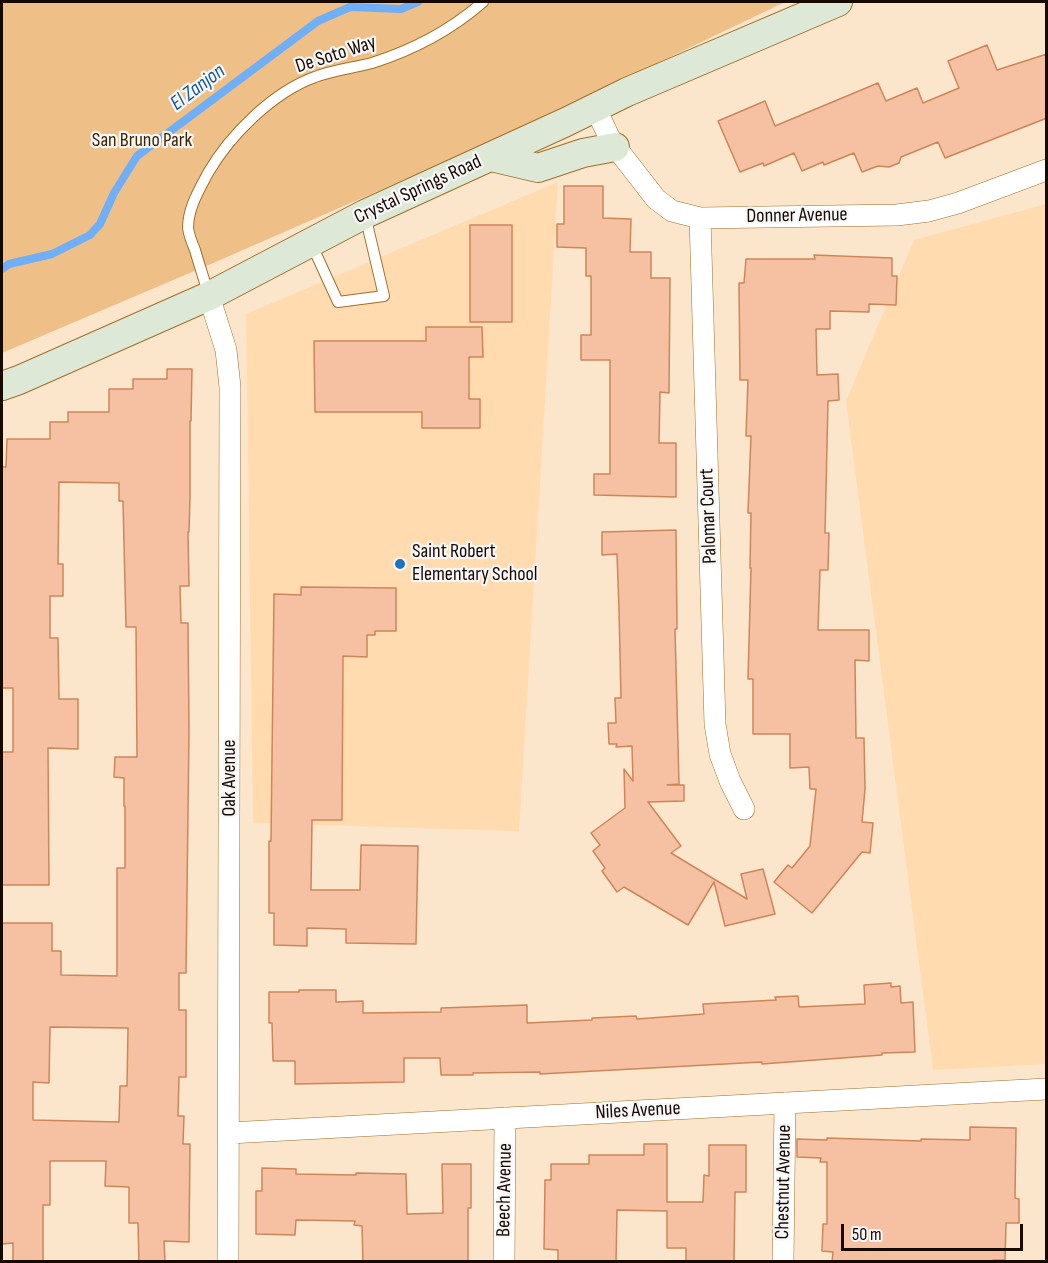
<!DOCTYPE html>
<html>
<head>
<meta charset="utf-8">
<style>
  body { margin:0 }
  #map { position:relative; width:1048px; height:1263px; overflow:hidden; background:#fce6cb; font-family:"Sofia Sans Condensed",sans-serif }
  canvas { display:block }
  .frame { position:absolute; inset:0; border:3px solid #170800; pointer-events:none }
  .scale { position:absolute; left:841px; top:1224px; width:182px; height:27px; box-sizing:border-box; border:3px solid #170800; border-top:0; padding-left:8px; font-size:18px; line-height:21px; white-space:nowrap; color:#170800; -webkit-text-stroke:4px #f7f7f7; paint-order:stroke }
</style>
</head>
<body>
<div id="map">
<canvas width="1048" height="1263"></canvas>
<div class="frame"></div>
<div class="scale">50 m</div>
</div>
<script>
const g = document.querySelector('canvas').getContext('2d');
g.lineJoin = 'round';
function fill(path, color) { g.fillStyle = color; g.fill(path, 'evenodd'); }
function trace(path, color, width, dash) { g.strokeStyle = color; g.lineWidth = width; g.lineCap = dash ? 'butt' : 'round'; g.setLineDash(dash || []); g.stroke(path); }
function drawText(font, color, halo, rows, align = 'center') {
  g.font = font + ' "Sofia Sans Condensed",sans-serif'; g.lineWidth = 4.5; g.setLineDash([]); g.textBaseline = 'middle'; g.strokeStyle = halo; g.fillStyle = color; for (const [text, x, y, turn = 0] of rows) {
    g.save(); g.translate(x, y); g.rotate((+turn || 0) * Math.PI / 180); g.textAlign = isNaN(turn) ? turn : align; if (halo) g.strokeText(text, 0, 0); g.fillText(text, 0, 0); g.restore();
  }
}
fill(new Path2D(`
  M 558,182 L 519,831 L 253,823 L 246,314 Z
  M 1046,204 L 1046,1064 L 933,1070 L 846,401 L 914,240 Z`), '#ffdbaf');
fill(new Path2D(`
  M 2,2 L 785,2 L 522,128 L 218,261 L 2,353 Z`), '#eec087');
trace(new Path2D(`
  M 2,269 L 9,264 L 52,254 L 90,235 L 100,224 L 114,193 L 137,156 L 318,21 L 350,7 L 401,9 L 418,2`), '#70aff6', 8);
const building = new Path2D(`
  M 987,45 L 997,70 L 1047,54 L 1047,118 L 945,158 L 938,142 L 901,157 L 899,163 L 889,167 L 878,166 L 862,172 L 854,153 L 824,165 L 823,162 L 802,171 L 794,153 L 764,166 L 763,163 L 740,172 L 718,121 L 765,101 L 775,126 L 878,83 L 886,101 L 917,88 L 923,103 L 959,88 L 948,61 Z
  M 564,186 L 603,186 L 603,218 L 631,219 L 630,252 L 651,252 L 651,278 L 670,278 L 669,393 L 660,392 L 659,443 L 676,443 L 676,497 L 594,495 L 594,474 L 610,474 L 610,360 L 581,360 L 581,335 L 591,335 L 591,276 L 586,276 L 586,248 L 557,247 L 557,224 L 564,224 Z
  M 470,225 L 512,225 L 512,322 L 470,322 Z
  M 814,255 L 892,258 L 892,276 L 897,276 L 896,305 L 869,304 L 869,312 L 830,311 L 830,329 L 816,329 L 817,375 L 838,374 L 839,400 L 828,401 L 825,533 L 829,533 L 828,570 L 820,570 L 818,630 L 869,630 L 869,661 L 855,660 L 856,738 L 864,738 L 865,789 L 862,822 L 873,823 L 870,853 L 862,852 L 812,913 L 774,882 L 788,865 L 792,868 L 810,846 L 816,789 L 810,789 L 809,767 L 790,768 L 790,734 L 753,734 L 753,679 L 748,679 L 751,568 L 750,568 L 751,513 L 748,513 L 751,436 L 746,436 L 748,380 L 740,380 L 739,283 L 744,283 L 746,259 L 815,259 Z
  M 426,327 L 482,327 L 483,357 L 469,357 L 469,399 L 480,399 L 480,428 L 422,428 L 422,412 L 315,412 L 314,341 L 426,341 Z
  M 167,369 L 192,369 L 191,421 L 190,421 L 190,496 L 189,532 L 188,532 L 189,586 L 180,586 L 181,623 L 188,623 L 189,731 L 186,973 L 179,973 L 179,1010 L 186,1010 L 186,1077 L 179,1077 L 178,1116 L 184,1116 L 183,1144 L 190,1144 L 189,1242 L 164,1241 L 165,1262 L 139,1262 L 138,1223 L 129,1223 L 129,1187 L 105,1186 L 106,1161 L 50,1161 L 50,1205 L 43,1205 L 43,1262 L 13,1262 L 13,1243 L 2,1244 L 2,923 L 52,923 L 52,951 L 61,951 L 61,975 L 117,976 L 117,868 L 125,868 L 125,806 L 124,806 L 124,778 L 114,777 L 115,757 L 137,757 L 136,627 L 126,627 L 123,501 L 119,501 L 119,483 L 59,482 L 58,564 L 63,564 L 63,596 L 50,596 L 50,638 L 58,638 L 59,699 L 78,699 L 78,749 L 48,748 L 49,885 L 2,885 L 2,752 L 13,752 L 13,688 L 2,688 L 2,467 L 6,467 L 7,439 L 50,439 L 50,422 L 68,422 L 68,412 L 109,412 L 109,389 L 133,389 L 133,379 L 167,379 ZM 50,1027 L 128,1028 L 127,1086 L 120,1086 L 119,1122 L 33,1120 L 33,1082 L 49,1083 Z
  M 676,530 L 677,629 L 675,629 L 679,784 L 667,785 L 684,785 L 684,801 L 648,802 L 681,846 L 671,853 L 747,899 L 741,874 L 763,869 L 775,914 L 725,926 L 714,882 L 688,925 L 624,887 L 617,892 L 602,871 L 605,868 L 593,851 L 600,845 L 591,833 L 625,808 L 624,769 L 633,781 L 632,746 L 616,747 L 617,744 L 609,744 L 608,723 L 616,723 L 615,698 L 621,698 L 619,609 L 617,554 L 602,555 L 602,532 Z
  M 301,587 L 396,588 L 396,631 L 375,631 L 375,635 L 367,635 L 367,657 L 343,656 L 342,820 L 312,820 L 311,890 L 360,890 L 361,845 L 418,846 L 416,944 L 346,943 L 346,929 L 307,928 L 307,946 L 274,945 L 274,913 L 269,913 L 269,841 L 271,841 L 274,594 L 301,595 Z
  M 891,983 L 891,987 L 900,986 L 901,1003 L 913,1002 L 915,1052 L 882,1053 L 882,1055 L 762,1064 L 762,1062 L 540,1074 L 540,1072 L 473,1073 L 473,1075 L 441,1075 L 440,1058 L 404,1058 L 404,1082 L 295,1084 L 295,1061 L 273,1061 L 272,1023 L 269,1023 L 269,992 L 299,992 L 299,990 L 336,990 L 336,1002 L 363,1001 L 363,1013 L 441,1012 L 441,1008 L 527,1005 L 527,1023 L 592,1020 L 592,1018 L 636,1016 L 637,1019 L 704,1014 L 703,1004 L 776,1000 L 775,997 L 798,996 L 799,1007 L 865,1004 L 864,985 Z
  M 970,1127 L 1016,1128 L 1015,1198 L 1019,1199 L 1019,1223 L 1006,1223 L 1005,1260 L 993,1260 L 993,1262 L 832,1262 L 833,1252 L 822,1251 L 823,1224 L 827,1224 L 827,1162 L 820,1162 L 821,1158 L 797,1157 L 797,1139 L 827,1140 L 827,1138 L 921,1141 L 921,1139 L 970,1140 Z
  M 644,1144 L 667,1144 L 667,1202 L 703,1202 L 704,1175 L 709,1176 L 709,1145 L 746,1145 L 746,1192 L 735,1192 L 734,1262 L 686,1262 L 686,1248 L 667,1248 L 667,1211 L 617,1210 L 616,1262 L 558,1262 L 558,1250 L 544,1249 L 545,1180 L 551,1180 L 551,1164 L 589,1164 L 589,1155 L 644,1155 Z
  M 442,1164 L 471,1164 L 471,1208 L 468,1208 L 468,1262 L 363,1262 L 362,1226 L 354,1225 L 355,1221 L 296,1220 L 295,1235 L 256,1234 L 256,1191 L 262,1191 L 262,1168 L 296,1169 L 296,1174 L 356,1175 L 356,1173 L 406,1174 L 407,1214 L 443,1213 Z`);
fill(building, '#f6c1a2');
trace(building, '#cd865a', 1.5);
const service = new Path2D(`
  M 311,243 L 338,302 L 384,296 L 365,215
  M 208,293 C 204,279 199,264 195,250 C 192,243 189,235 188,228 C 188,208 199,190 208,173 C 230,135 273,92 315,77 C 333,70 353,68 372,63 C 413,50 451,30 483,2`);
const minor = new Path2D(`
  M 595,107 L 611,141 L 656,199 L 672,211 L 700,218 L 897,215 L 929,211 L 958,203 L 1046,170
  M 700,218 L 715,724 L 720,754 L 730,781 L 744,809
  M 209,296 L 226,350 L 230,387 L 228,1262
  M 229,1133 L 1046,1089
  M 504,1262 L 505,1118
  M 783,1262 L 785,1103`);
const secondary = new Path2D(`
  M 491,157 L 538,168 L 583,153 L 615,147
  M 2,386 L 19,380 L 209,296 L 365,214 L 566,122 L 627,92 L 838,2`);
trace(service, '#a06f27', 12);
trace(minor, '#a06f27', 22);
trace(secondary, '#a06f27', 30);
trace(service, '#fff', 10);
trace(minor, '#fff', 21);
trace(secondary, '#dee8d6', 28);
for (const [x, y, r, color] of [
  [400,564,6,"#2071bf"]
]) { const dot = new Path2D(); dot.arc(x, y, r, 0, 2 * Math.PI); g.fillStyle = color; g.fill(dot); trace(dot, '#f7f7f7', 2); }
drawText('20px', '#170800', '#f7f7f7', [
  ["De Soto Way",336,55,-18],
  ["Crystal Springs Road",418,190,-25],
  ["Donner Avenue",797,216,-1],
  ["Palomar Court",709,516,-92],
  ["Oak Avenue",230,778,-90],
  ["Niles Avenue",638,1111,-3],
  ["Chestnut Avenue",784,1182,-89],
  ["Beech Avenue",505,1190,-89]
]);
drawText('20px', '#3d2500', '#f7f7f7', [
  ["San Bruno Park",142,141]
]);
drawText('20px', '#170800', '#f7f7f7', [
  ["Saint Robert",412,552],
  ["Elementary School",412,575]
], 'left');
drawText('italic 21px', '#175897', '#f7f7f7', [
  ["El Zanjon",198,88,-37]
]);
</script>
</body>
</html>
